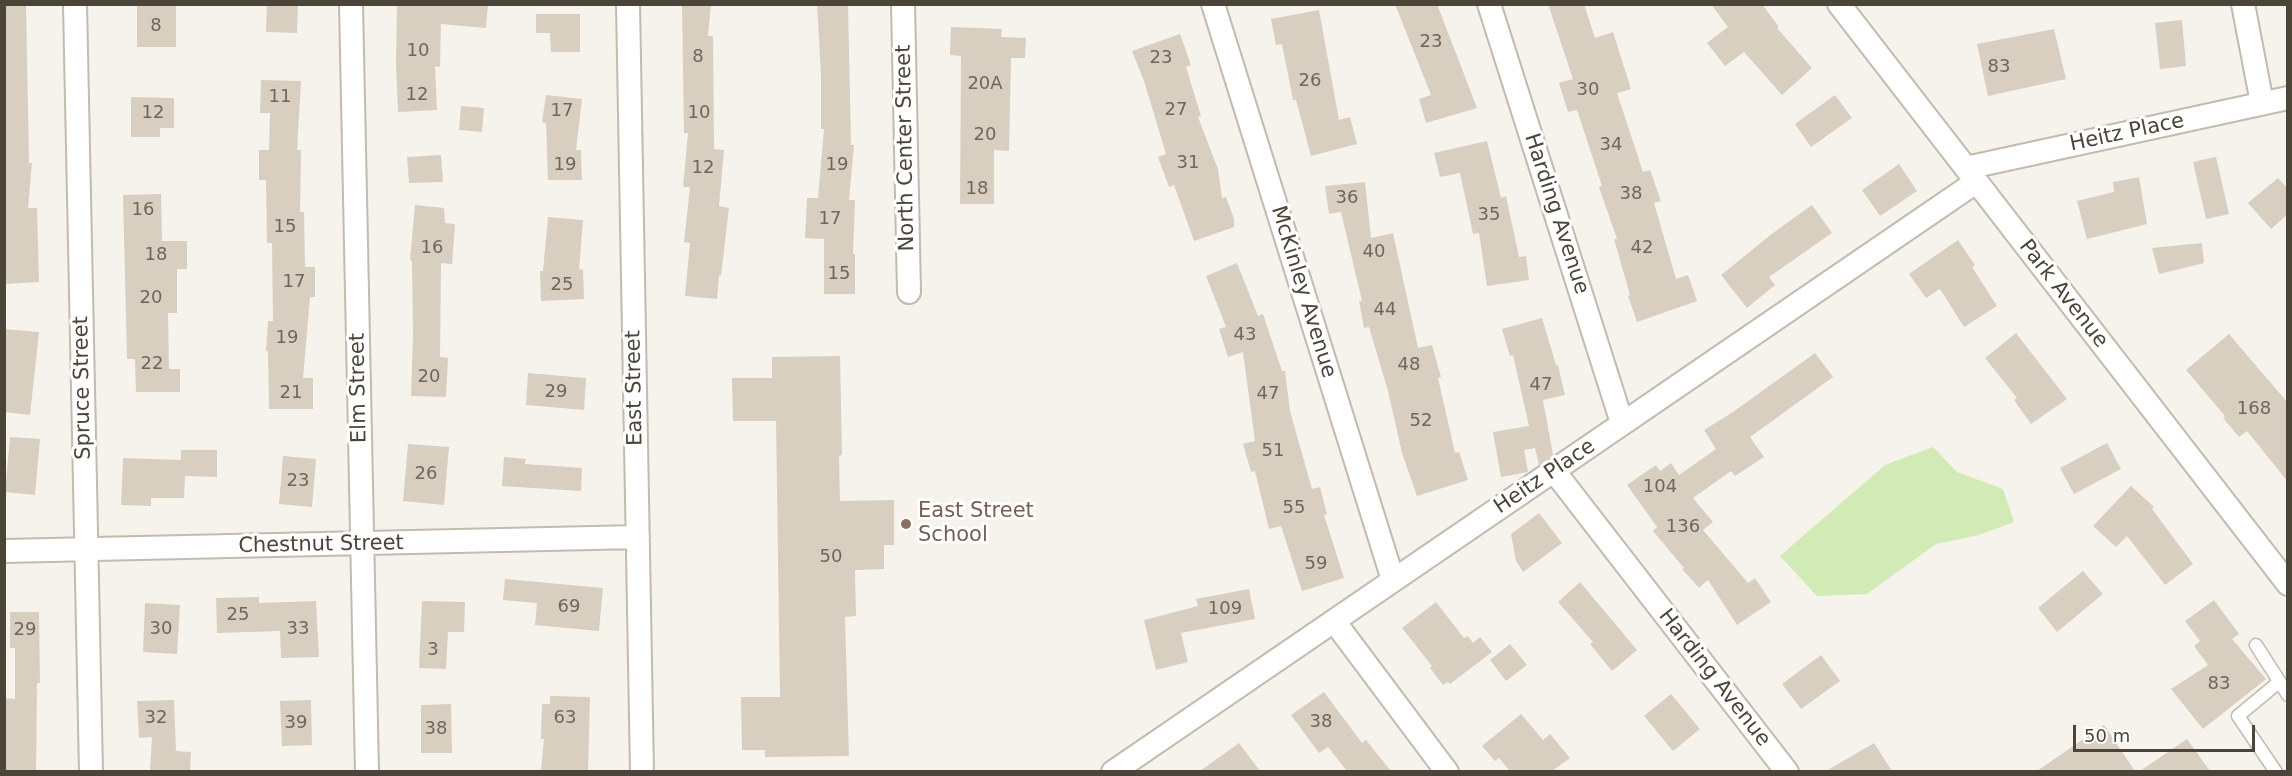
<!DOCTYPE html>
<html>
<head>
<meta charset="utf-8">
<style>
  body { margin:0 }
  #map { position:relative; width:2292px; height:776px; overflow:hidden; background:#f6f3ec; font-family:"DejaVu Sans",sans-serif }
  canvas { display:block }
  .frame { position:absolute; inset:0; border:6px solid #4b4439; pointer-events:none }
  .scale { position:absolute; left:2073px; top:725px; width:182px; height:27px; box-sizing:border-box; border:3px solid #4b4439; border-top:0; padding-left:8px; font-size:18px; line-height:21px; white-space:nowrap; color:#4b4439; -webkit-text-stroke:4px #fff; paint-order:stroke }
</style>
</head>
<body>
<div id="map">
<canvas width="2292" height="776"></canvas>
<div class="frame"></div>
<div class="scale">50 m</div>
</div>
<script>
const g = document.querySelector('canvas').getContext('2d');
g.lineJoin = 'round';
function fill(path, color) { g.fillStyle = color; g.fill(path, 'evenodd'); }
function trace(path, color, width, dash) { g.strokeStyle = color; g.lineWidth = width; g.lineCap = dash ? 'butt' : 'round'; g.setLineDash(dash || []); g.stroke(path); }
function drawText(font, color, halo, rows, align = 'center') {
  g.font = font + ' "DejaVu Sans",sans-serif'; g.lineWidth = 6; g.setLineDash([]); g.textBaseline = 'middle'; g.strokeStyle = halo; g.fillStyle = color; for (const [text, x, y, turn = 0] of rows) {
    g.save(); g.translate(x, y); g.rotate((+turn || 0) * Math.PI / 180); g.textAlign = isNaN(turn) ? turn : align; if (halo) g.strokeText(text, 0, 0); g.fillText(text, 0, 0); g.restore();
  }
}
fill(new Path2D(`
  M 1933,447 L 1957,472 L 2003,489 L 2014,522 L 1979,535 L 1936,544 L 1867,594 L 1817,596 L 1780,556 L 1885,465 Z`), '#d2eab5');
fill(new Path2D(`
  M 4,4 L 26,4 L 29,163 L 32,163 L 28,208 L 37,208 L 39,282 L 4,284 Z
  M 137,4 L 176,4 L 176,47 L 137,47 Z
  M 267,4 L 298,4 L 297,33 L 266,32 Z
  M 397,4 L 488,4 L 486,28 L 441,24 L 440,67 L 435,66 L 437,110 L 398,112 L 396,65 Z
  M 682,4 L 711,4 L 708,36 L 713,36 L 714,149 L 724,150 L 719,206 L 729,208 L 721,276 L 719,275 L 717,299 L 685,296 L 690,243 L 684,242 L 690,187 L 683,187 L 688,133 L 684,133 Z
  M 817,4 L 848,4 L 851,145 L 854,145 L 849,200 L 855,200 L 853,254 L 855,254 L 855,294 L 824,294 L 824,239 L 805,238 L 807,198 L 818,198 L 824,129 L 821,129 L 821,75 Z
  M 1395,4 L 1437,4 L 1477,108 L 1426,123 L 1419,99 L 1431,95 Z
  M 1548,4 L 1584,4 L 1595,38 L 1613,32 L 1631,89 L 1617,93 L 1643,172 L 1650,170 L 1661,201 L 1654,203 L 1676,279 L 1688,275 L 1697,301 L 1637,322 L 1628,296 L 1630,295 L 1614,239 L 1617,239 L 1599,187 L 1602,186 L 1577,110 L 1568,112 L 1559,83 L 1573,79 Z
  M 1711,4 L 1762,4 L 1779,27 L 1777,28 L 1812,68 L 1782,95 L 1744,52 L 1725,66 L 1707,43 L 1728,27 Z
  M 1319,10 L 1339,120 L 1350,117 L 1357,144 L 1311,156 L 1296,100 L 1293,100 L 1282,44 L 1276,45 L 1271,19 Z
  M 536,14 L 580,14 L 580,52 L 551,52 L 550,33 L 536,33 Z
  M 2182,20 L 2186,66 L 2160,69 L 2155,23 Z
  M 951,27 L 1002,29 L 1001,37 L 1026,38 L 1025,58 L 1011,58 L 1009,151 L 994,150 L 994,204 L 960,204 L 961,56 L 950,55 Z
  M 2054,29 L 2066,79 L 1988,96 L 1977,44 Z
  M 1180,34 L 1191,65 L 1186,67 L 1201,116 L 1198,117 L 1218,169 L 1222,198 L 1226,197 L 1234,219 L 1234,227 L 1194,241 L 1174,185 L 1169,187 L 1158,157 L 1166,154 L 1144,81 L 1132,51 Z
  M 261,80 L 301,81 L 297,150 L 301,150 L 300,212 L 304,212 L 305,267 L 315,267 L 315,297 L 310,297 L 303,378 L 313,378 L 313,409 L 269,409 L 268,351 L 266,351 L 268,321 L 273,321 L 272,243 L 267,243 L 266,180 L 259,180 L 259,150 L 269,150 L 270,113 L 260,113 Z
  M 546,95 L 582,99 L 576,150 L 581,150 L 582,180 L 548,180 L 546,123 L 542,122 Z
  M 1835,95 L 1852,118 L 1811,147 L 1795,124 Z
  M 131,97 L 174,98 L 174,128 L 160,128 L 160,137 L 131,137 Z
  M 461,106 L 484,108 L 482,132 L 459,130 Z
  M 1487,141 L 1501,198 L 1506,196 L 1519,257 L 1526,256 L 1529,280 L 1487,286 L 1479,233 L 1473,234 L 1460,173 L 1440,177 L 1434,153 Z
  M 441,155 L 443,182 L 409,183 L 407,157 Z
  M 2216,157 L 2229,214 L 2206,219 L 2193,162 Z
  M 1899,164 L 1917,191 L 1880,216 L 1862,190 Z
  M 2139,177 L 2147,224 L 2087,239 L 2077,201 L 2114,192 L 2113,182 Z
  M 2278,178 L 2288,189 L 2288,214 L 2271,229 L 2248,203 Z
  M 1365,182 L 1371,238 L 1393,233 L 1418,348 L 1432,345 L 1441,377 L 1438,378 L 1455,453 L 1459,452 L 1468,480 L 1417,496 L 1402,453 L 1388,391 L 1369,327 L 1364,328 L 1359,301 L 1362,301 L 1341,212 L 1329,214 L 1325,186 Z
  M 161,194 L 162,241 L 187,241 L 187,269 L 177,269 L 177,313 L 168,313 L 169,369 L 180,369 L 180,392 L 136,392 L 135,359 L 127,359 L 123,195 Z
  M 415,205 L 444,208 L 445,223 L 455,224 L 452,264 L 441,263 L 440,357 L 448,358 L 446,397 L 411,396 L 413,335 L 412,261 L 410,260 Z
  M 1812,205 L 1832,233 L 1769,277 L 1775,285 L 1747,308 L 1721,275 L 1773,233 Z
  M 548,217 L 583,220 L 579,270 L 583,269 L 584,299 L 541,301 L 540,271 L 543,271 Z
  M 1958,240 L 1975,265 L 1972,267 L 1997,306 L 1964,327 L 1940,289 L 1926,298 L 1909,274 Z
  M 2202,243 L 2204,263 L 2159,274 L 2152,248 Z
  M 1237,263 L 1258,316 L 1263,314 L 1282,371 L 1285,371 L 1290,411 L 1312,489 L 1320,487 L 1327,514 L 1324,515 L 1344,578 L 1302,591 L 1281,526 L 1269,529 L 1255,471 L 1251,472 L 1243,444 L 1255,441 L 1243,352 L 1228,357 L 1219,329 L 1226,327 L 1206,276 Z
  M 1542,318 L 1556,365 L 1558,365 L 1565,395 L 1543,400 L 1553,455 L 1539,465 L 1535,448 L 1524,450 L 1528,472 L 1501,477 L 1493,432 L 1529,426 L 1513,355 L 1510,356 L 1502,329 Z
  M 4,329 L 39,332 L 30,415 L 4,412 Z
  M 2016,333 L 2067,399 L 2031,424 L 2014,400 L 2017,398 L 1985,358 Z
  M 2229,334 L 2288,403 L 2288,482 L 2247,431 L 2239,437 L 2223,418 L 2225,416 L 2186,370 Z
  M 1815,353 L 1833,377 L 1750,437 L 1764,457 L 1735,476 L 1731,471 L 1693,498 L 1713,522 L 1703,530 L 1748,583 L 1755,578 L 1771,602 L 1737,625 L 1708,580 L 1699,588 L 1682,569 L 1684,568 L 1653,531 L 1657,527 L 1627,485 L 1656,465 L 1660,471 L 1671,463 L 1679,475 L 1716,449 L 1704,430 L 1733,412 Z
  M 840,356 L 842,455 L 839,456 L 840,501 L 894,500 L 894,545 L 884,545 L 884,569 L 855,570 L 856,616 L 845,617 L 849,756 L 765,757 L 765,750 L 742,750 L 741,697 L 780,697 L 776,421 L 733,421 L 732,378 L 772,378 L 772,357 Z
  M 528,373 L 586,378 L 584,410 L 526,405 Z
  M 10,437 L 40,439 L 35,495 L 5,492 Z
  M 2107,443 L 2121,469 L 2074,494 L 2060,468 Z
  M 408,444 L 449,447 L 444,505 L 403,501 Z
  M 181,450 L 217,450 L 217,477 L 185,476 L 184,498 L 151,498 L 151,506 L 121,505 L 123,458 L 181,460 Z
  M 283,456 L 316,459 L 312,507 L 279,504 Z
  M 504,457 L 526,459 L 525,464 L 582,468 L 581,491 L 502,486 Z
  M 2131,486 L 2154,507 L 2152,509 L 2193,564 L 2165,585 L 2127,536 L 2116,547 L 2093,526 Z
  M 1539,513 L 1562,543 L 1523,572 L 1516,561 L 1511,534 Z
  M 2083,571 L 2103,594 L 2057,632 L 2038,608 Z
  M 505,579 L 603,588 L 599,631 L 535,625 L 537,603 L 503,600 Z
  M 1580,582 L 1637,650 L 1612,671 L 1590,644 L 1593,642 L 1558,602 Z
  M 1249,589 L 1255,619 L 1181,633 L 1188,662 L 1156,670 L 1144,620 L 1198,606 L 1196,599 Z
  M 259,597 L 259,603 L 316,601 L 319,657 L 281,658 L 280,631 L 217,633 L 216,598 Z
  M 2214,600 L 2239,634 L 2232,639 L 2266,679 L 2203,729 L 2171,689 L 2208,665 L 2194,646 L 2200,641 L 2185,621 Z
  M 422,601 L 465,602 L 464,632 L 448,632 L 446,669 L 419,668 Z
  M 1436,602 L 1464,638 L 1468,636 L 1473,643 L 1480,637 L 1492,652 L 1450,684 L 1448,682 L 1443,685 L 1430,668 L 1432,666 L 1402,628 Z
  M 145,603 L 180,605 L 177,654 L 143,652 Z
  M 10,612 L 39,612 L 40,683 L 37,683 L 36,771 L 4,771 L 4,698 L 15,699 L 15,648 L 10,648 Z
  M 1510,644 L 1527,665 L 1506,681 L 1490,660 Z
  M 1821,655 L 1840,681 L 1801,709 L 1782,684 Z
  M 1324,692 L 1362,743 L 1366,740 L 1391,771 L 1347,771 L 1328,747 L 1319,753 L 1291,715 Z
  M 1671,694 L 1700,729 L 1673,751 L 1644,716 Z
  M 550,696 L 590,697 L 588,771 L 541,771 L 544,739 L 541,739 L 542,704 L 550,704 Z
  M 174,700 L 176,751 L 191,752 L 190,771 L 150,771 L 152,737 L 139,738 L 137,701 Z
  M 311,700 L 312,745 L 282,746 L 280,701 Z
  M 451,704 L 452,753 L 421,753 L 421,705 Z
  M 1521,714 L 1543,740 L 1550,734 L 1570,758 L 1552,771 L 1510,771 L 1499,758 L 1495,761 L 1482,746 Z
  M 2104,725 L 2135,771 L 2037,771 Z
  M 2187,739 L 2210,771 L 2140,771 Z
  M 1239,743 L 1260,771 L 1200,771 Z
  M 1874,743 L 1892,771 L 1826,771 Z`), '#d8cfc1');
const lane = new Path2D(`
  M 2256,645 L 2288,695
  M 2276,772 L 2238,716 L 2279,682`);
const street = new Path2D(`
  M 75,4 L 91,772
  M 351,4 L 367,772
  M 628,4 L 642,772
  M 903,4 L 909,292
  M 1213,4 L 1393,580
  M 1489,4 L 1622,423
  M 1839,4 L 2288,584
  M 2243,4 L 2262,103
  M 1966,168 L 2288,98
  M 1554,471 L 1787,772
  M 4,551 L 638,537
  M 1334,621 L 1447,772
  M 1113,772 L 1976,182`);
trace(lane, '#c2bbae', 15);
trace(street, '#c2bbae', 26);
trace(lane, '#fff', 12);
trace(street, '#fff', 22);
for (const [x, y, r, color] of [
  [906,524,6,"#8d6e63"]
]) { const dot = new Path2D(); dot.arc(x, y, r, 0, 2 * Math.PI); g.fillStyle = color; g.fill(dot); trace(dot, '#fff', 2); }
drawText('18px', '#6e675b', null, [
  ["8",156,26],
  ["23",1431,42],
  ["10",418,51],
  ["8",698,57],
  ["23",1161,58],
  ["83",1999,67],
  ["26",1310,81],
  ["20A",985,84],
  ["30",1588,90],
  ["12",417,95],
  ["11",280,97],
  ["27",1176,110],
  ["17",562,111],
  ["12",153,113],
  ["10",699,113],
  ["20",985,135],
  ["34",1611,145],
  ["31",1188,163],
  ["19",565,165],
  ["19",837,165],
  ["12",703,168],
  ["18",977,189],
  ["38",1631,194],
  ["36",1347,198],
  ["16",143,210],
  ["35",1489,215],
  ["17",830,219],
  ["15",285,227],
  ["16",432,248],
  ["42",1642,248],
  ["40",1374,252],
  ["18",156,255],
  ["15",839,274],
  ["17",294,282],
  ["25",562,285],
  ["20",151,298],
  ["44",1385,310],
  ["43",1245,335],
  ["19",287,338],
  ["22",152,364],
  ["48",1409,365],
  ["20",429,377],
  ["47",1541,385],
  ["29",556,392],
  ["21",291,393],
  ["47",1268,394],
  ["168",2254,409],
  ["52",1421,421],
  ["51",1273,451],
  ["26",426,474],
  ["23",298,481],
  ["104",1660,487],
  ["55",1294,508],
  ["136",1683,527],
  ["50",831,557],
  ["59",1316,564],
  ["69",569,607],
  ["109",1225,609],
  ["25",238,615],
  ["30",161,629],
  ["33",298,629],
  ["29",25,630],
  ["3",433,650],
  ["83",2219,684],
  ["32",156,718],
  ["63",565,718],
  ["38",1321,722],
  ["39",296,723],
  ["38",436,729]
]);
drawText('21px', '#4b4439', '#fff', [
  ["Heitz Place",2127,133,-12],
  ["North Center Street",906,148,-91],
  ["Harding Avenue",1556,214,72],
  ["McKinley Avenue",1303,292,73],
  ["Park Avenue",2063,294,52],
  ["Spruce Street",83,388,-91],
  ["Elm Street",359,388,-91],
  ["East Street",635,388,-91],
  ["Heitz Place",1545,477,-34],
  ["Chestnut Street",321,545,-1],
  ["Harding Avenue",1714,678,52]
]);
drawText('21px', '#785e54', '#fff', [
  ["East Street",918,512],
  ["School",918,536]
], 'left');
</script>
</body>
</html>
